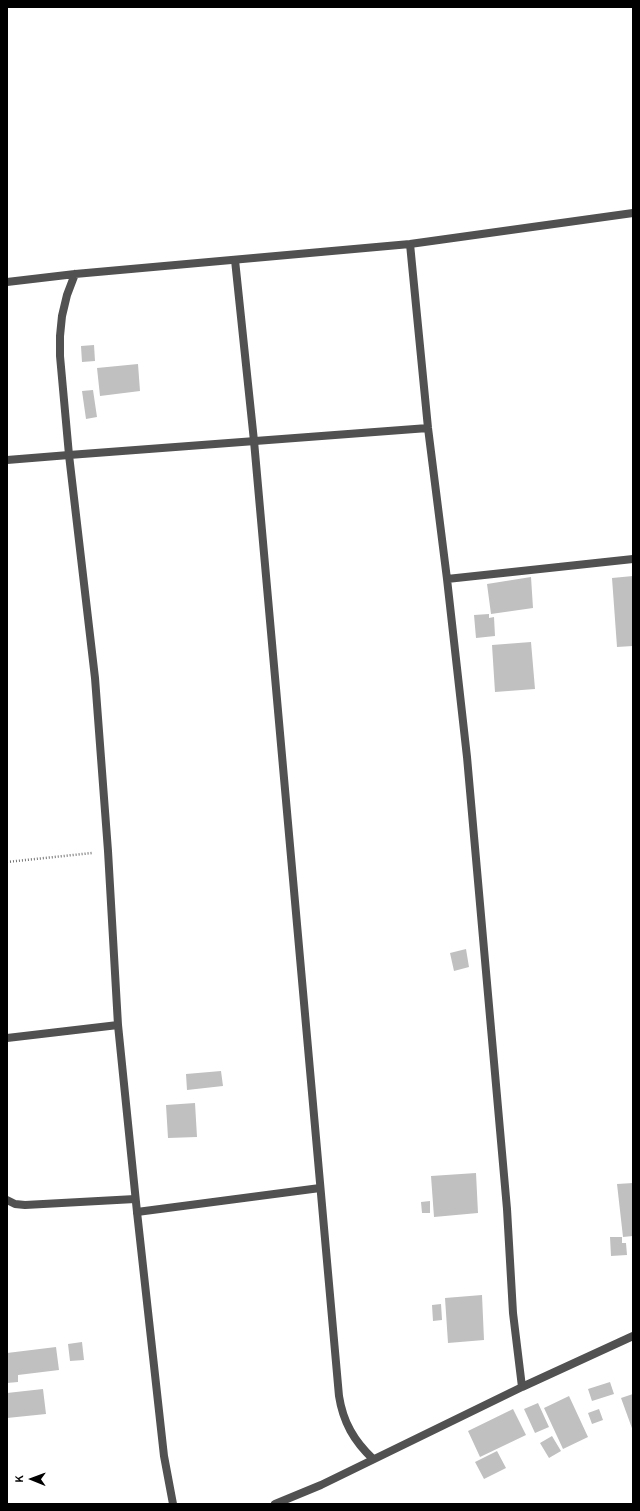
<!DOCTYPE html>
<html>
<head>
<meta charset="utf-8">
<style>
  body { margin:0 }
  #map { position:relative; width:640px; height:1511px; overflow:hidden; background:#fff; font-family:Overpass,sans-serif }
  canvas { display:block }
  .frame { position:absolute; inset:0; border:8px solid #000; pointer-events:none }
  .north { position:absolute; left:12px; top:1459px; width:40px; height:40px; -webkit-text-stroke:3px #fff; paint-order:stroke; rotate:271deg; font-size:11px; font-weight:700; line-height:16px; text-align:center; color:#000 }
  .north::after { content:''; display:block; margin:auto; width:14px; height:18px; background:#000; clip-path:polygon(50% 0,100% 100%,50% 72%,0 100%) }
</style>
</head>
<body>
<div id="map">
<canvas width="640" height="1511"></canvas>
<div class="frame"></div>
<div class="north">K</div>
</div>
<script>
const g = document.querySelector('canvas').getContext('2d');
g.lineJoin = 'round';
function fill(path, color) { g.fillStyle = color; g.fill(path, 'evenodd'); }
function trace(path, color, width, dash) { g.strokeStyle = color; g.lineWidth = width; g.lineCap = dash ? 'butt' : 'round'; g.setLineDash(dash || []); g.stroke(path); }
fill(new Path2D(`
  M 94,345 L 95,361 L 82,362 L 81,346 Z
  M 138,364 L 140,391 L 100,396 L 97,368 Z
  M 93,390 L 97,417 L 86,419 L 82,391 Z
  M 633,576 L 633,646 L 617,647 L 612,578 Z
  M 531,577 L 533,608 L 491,614 L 487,584 Z
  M 489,614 L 489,618 L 494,617 L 495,636 L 476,638 L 474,615 Z
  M 531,642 L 535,689 L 495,692 L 492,645 Z
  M 466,949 L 469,967 L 454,971 L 450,953 Z
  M 221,1071 L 223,1086 L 187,1090 L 186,1074 Z
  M 195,1103 L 197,1137 L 168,1138 L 166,1105 Z
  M 476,1173 L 478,1213 L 434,1217 L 431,1176 Z
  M 633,1183 L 633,1236 L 623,1237 L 617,1184 Z
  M 430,1201 L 430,1213 L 422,1213 L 421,1202 Z
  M 610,1237 L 622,1237 L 622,1243 L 626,1243 L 627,1255 L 611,1256 Z
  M 482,1295 L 484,1340 L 448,1343 L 445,1298 Z
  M 441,1304 L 442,1320 L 433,1321 L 432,1305 Z
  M 82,1342 L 84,1360 L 70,1361 L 68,1344 Z
  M 56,1347 L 59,1370 L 18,1375 L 18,1382 L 7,1383 L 7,1353 Z
  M 610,1382 L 614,1394 L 592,1401 L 588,1389 Z
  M 43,1389 L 46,1414 L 7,1418 L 7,1393 Z
  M 633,1394 L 633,1431 L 621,1398 Z
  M 569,1396 L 588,1437 L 563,1449 L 544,1408 Z
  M 538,1403 L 549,1427 L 535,1433 L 524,1409 Z
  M 513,1409 L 526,1435 L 480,1457 L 468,1431 Z
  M 599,1409 L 603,1420 L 592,1424 L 588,1413 Z
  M 552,1436 L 561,1451 L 549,1458 L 540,1443 Z
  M 497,1451 L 506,1468 L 484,1479 L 475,1462 Z`), '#c0c0c0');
trace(new Path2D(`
  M 7,862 L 92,853`), '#737373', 2.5, [1, 2]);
trace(new Path2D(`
  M 235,260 L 254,441 L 339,1396 C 343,1422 354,1441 373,1459
  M 7,460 L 69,455
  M 7,1200 L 15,1204 L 25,1205 L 135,1199
  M 137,1212 L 320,1188`), '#515151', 8);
trace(new Path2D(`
  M 410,244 L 428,428 L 447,579 L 467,757 L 507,1209 L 513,1313 L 522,1387
  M 75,274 L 67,295 L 62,316 L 60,336 L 60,356 L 69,455 L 95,678 L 108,851 L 118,1025 L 137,1212 L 164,1456 L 173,1504
  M 7,282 L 75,274 L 410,244 L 633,213
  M 69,455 L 428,428
  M 447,579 L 633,559
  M 7,1038 L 118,1025
  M 275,1504 L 321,1485 L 522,1387 L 633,1336`), '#515151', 8);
</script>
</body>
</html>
